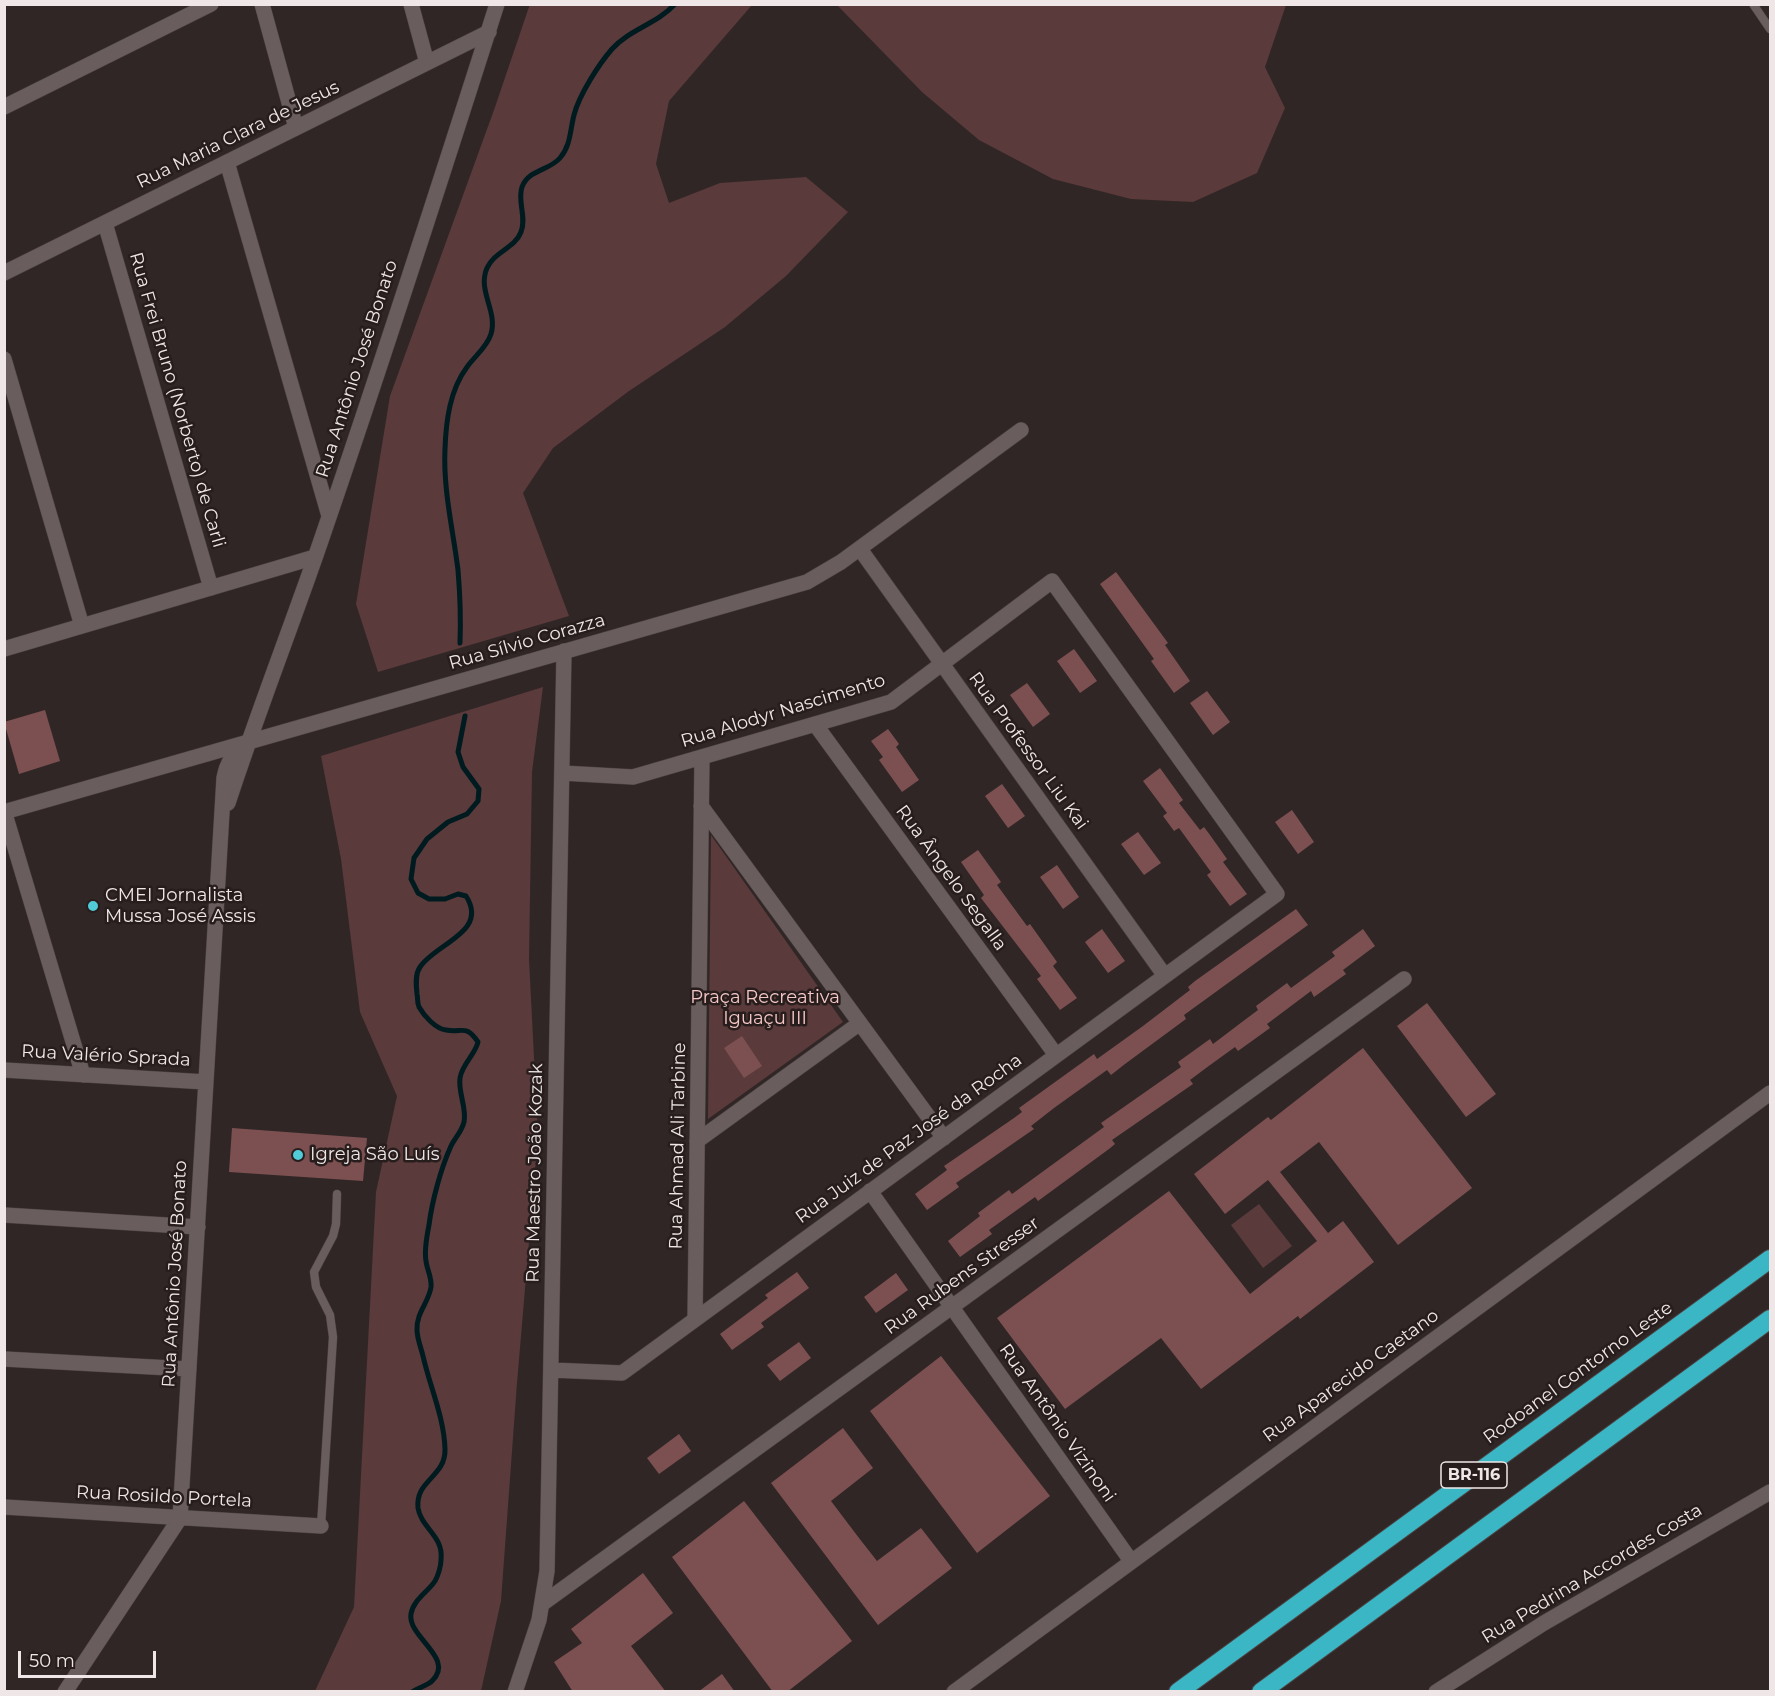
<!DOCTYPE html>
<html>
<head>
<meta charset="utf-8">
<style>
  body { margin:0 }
  #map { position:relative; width:1775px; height:1696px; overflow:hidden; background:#312626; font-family:Montserrat,sans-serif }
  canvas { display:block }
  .frame { position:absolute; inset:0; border:6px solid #efe7e7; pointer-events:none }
  .scale { position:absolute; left:18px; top:1651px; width:138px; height:27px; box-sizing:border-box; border:3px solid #efe7e7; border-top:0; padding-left:8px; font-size:18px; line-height:21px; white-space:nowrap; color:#efe7e7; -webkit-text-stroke:4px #271d1c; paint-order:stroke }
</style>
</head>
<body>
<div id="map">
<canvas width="1775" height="1696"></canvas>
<div class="frame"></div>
<div class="scale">50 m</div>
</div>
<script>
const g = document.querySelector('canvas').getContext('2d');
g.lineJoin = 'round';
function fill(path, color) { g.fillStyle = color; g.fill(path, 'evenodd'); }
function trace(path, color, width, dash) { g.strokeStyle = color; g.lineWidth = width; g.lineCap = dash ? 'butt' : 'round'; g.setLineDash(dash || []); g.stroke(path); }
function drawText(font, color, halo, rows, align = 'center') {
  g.font = font + ' Montserrat,sans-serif'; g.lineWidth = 5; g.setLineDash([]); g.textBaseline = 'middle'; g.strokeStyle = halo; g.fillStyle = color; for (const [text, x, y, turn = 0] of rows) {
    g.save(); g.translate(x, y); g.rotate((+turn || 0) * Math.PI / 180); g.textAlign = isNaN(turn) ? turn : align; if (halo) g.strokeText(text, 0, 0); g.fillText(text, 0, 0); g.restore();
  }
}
fill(new Path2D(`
  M 530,4 L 752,5 L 669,101 L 656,164 L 669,203 L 720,183 L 806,177 L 848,212 L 786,276 L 725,327 L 629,391 L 553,448 L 523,493 L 569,616 L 378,672 L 356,604 L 390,396 L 494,110 Z
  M 837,5 L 1286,5 L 1265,67 L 1285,108 L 1257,173 L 1193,202 L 1131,199 L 1053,179 L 979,140 L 922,92 Z
  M 543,687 L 532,772 L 529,959 L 538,1136 L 517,1383 L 501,1601 L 481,1691 L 315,1691 L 354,1607 L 376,1192 L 397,1096 L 360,1012 L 341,859 L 321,756 Z
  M 711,835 L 843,1022 L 708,1119 Z
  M 1259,1204 L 1292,1246 L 1263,1268 L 1231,1225 Z`), '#5a3a3a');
trace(new Path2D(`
  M 460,643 C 461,618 460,594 458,570 C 453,530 443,489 445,449 C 446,420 450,390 467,367 C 475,356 487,347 491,334 C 498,311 477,291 487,268 C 494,252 515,248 521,232 C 527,217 517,201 522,187 C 529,169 549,171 560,158 C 571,145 570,130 574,115 C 579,95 599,64 612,49 C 630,29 657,24 675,4
  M 412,1692 C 418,1688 428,1685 432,1681 C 456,1658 407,1637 411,1614 C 413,1600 428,1592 435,1581 C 438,1576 441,1566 441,1560 C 444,1536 421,1528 418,1508 C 415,1480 446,1477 445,1449 C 444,1417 430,1387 423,1356 C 421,1348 417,1338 417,1330 C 416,1313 429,1302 431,1287 C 432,1277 427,1270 426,1261 C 424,1250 427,1235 429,1225 C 432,1201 441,1168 451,1146 C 455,1138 462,1131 464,1122 C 467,1108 458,1093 460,1078 C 462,1064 475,1055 478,1042 C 466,1024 463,1033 446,1030 C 436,1029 424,1016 419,1007 C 417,1003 418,998 417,994 C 416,985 415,974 420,967 C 436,943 489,932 466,896 L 458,894 L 445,899 L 429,899 L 418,893 L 411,879 L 414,858 L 427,839 L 448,822 L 467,814 L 478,801 L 479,789 L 463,767 L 458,752 L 465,716`), '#001b1f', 5);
fill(new Path2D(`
  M 1116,572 L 1168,643 L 1165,645 L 1190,681 L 1174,693 L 1151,661 L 1154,659 L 1100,584 Z
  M 1074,649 L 1097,681 L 1080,693 L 1057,661 Z
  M 1027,683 L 1050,714 L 1033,727 L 1010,695 Z
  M 1207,691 L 1230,722 L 1213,735 L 1190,703 Z
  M 45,710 L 60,761 L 19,774 L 4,722 Z
  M 888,729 L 899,744 L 896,747 L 919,780 L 902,792 L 879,760 L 883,757 L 871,741 Z
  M 1160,768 L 1183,800 L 1179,803 L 1200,830 L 1204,827 L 1210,835 L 1227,859 L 1223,862 L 1247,894 L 1230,906 L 1207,875 L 1211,872 L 1179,828 L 1174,831 L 1163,816 L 1167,813 L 1143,781 Z
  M 1002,784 L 1025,816 L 1008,828 L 985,796 Z
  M 1292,810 L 1314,842 L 1298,854 L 1275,822 Z
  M 1138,832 L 1161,863 L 1144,875 L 1121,844 Z
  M 978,850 L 1001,882 L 997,885 L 1027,926 L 1030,924 L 1057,962 L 1053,966 L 1077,998 L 1060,1010 L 1037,979 L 1041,976 L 981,898 L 984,895 L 961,862 Z
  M 1057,865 L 1079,897 L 1063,909 L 1040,877 Z
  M 1296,909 L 1308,925 L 1184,1015 L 1186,1019 L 1125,1064 L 1111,1075 L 1107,1070 L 1054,1108 L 1031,1126 L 1034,1129 L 956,1183 L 959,1187 L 927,1210 L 915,1194 L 947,1170 L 944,1166 L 1014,1118 L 1022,1112 L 1019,1108 L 1094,1054 L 1097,1059 L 1143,1026 L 1190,990 L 1188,987 L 1195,981 Z
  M 1102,929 L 1125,961 L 1108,973 L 1085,942 Z
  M 1363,929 L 1375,946 L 1343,970 L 1346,974 L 1314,997 L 1311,991 L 1267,1024 L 1270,1028 L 1238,1051 L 1235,1047 L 1206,1068 L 1190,1080 L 1193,1084 L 1112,1140 L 1115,1144 L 1109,1149 L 1038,1201 L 1035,1197 L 989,1230 L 992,1234 L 960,1257 L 948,1241 L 980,1216 L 978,1213 L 1009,1190 L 1012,1194 L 1104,1127 L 1101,1123 L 1181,1067 L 1178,1062 L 1210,1039 L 1213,1044 L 1242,1022 L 1258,1010 L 1256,1006 L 1287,983 L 1291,988 L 1335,956 L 1332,952 Z
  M 1427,1003 L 1496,1094 L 1466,1117 L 1397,1026 Z
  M 742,1036 L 762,1066 L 744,1078 L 724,1048 Z
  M 1363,1048 L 1472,1188 L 1398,1245 L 1319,1142 L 1280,1172 L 1328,1233 L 1343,1221 L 1374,1262 L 1300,1319 L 1298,1316 L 1201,1389 L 1161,1338 L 1065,1409 L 997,1318 L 1169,1191 L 1250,1294 L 1317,1241 L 1268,1180 L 1225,1214 L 1194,1174 L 1268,1117 L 1271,1120 Z
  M 232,1128 L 367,1138 L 363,1181 L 229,1172 Z
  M 797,1272 L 809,1288 L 761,1323 L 764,1327 L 732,1350 L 720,1334 L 768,1298 L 765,1295 Z
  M 896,1273 L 908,1290 L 876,1313 L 864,1297 Z
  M 799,1342 L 811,1358 L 780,1381 L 767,1365 Z
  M 941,1356 L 1050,1496 L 977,1553 L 870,1411 Z
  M 843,1428 L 873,1468 L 831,1501 L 859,1538 L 877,1561 L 921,1528 L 952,1568 L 878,1625 L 771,1483 Z
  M 679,1434 L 691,1451 L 659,1474 L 647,1458 Z
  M 744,1501 L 852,1641 L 787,1692 L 773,1692 L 672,1557 Z
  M 643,1573 L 673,1613 L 631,1646 L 666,1692 L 573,1692 L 554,1662 L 582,1643 L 571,1629 Z
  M 722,1674 L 735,1692 L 698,1692 Z`), '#7c5051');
const lane = new Path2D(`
  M 1753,4 L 1770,29
  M 321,1526 L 333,1337 L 330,1315 L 316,1287 L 314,1272 L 333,1236 L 336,1224 L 337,1194`);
const street = new Path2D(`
  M 262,4 L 296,128
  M 411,4 L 427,63
  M 4,107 L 211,4
  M 227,162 L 329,516
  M 105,223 L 211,588
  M 4,273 L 489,32
  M 4,359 L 82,626
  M 860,549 L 1165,976
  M 4,649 L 315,557
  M 815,724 L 1056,1055
  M 228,803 C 255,720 287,638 316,555 C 379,373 438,189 497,4
  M 701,806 L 944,1138
  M 4,811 L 83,1075
  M 4,812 L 807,582 L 841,562 L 1021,430
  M 4,1070 L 206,1082
  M 697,1141 L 860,1023
  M 870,1191 L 1131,1561
  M 4,1215 L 198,1227
  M 695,1319 L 702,757
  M 4,1359 L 189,1369
  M 551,1370 L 622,1373 L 1277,894 L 1052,581 L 891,702 L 633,777 L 562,773
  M 4,1507 L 321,1526
  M 542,1604 L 1404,979
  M 65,1692 L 180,1518 L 224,778 C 227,762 233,754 245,744
  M 515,1692 L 539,1620 L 547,1571 L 564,651
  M 954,1692 L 1770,1093
  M 1436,1692 L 1544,1623 L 1770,1492`);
const highway = new Path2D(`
  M 1178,1692 L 1770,1259
  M 1261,1692 L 1770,1319`);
trace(lane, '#4c4343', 9);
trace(street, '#4c4343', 16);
trace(highway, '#4c4343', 20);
trace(lane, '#6a5d5d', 8);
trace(street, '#6a5d5d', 15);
trace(highway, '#3bb6c4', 18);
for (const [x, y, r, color] of [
  [93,906,6,"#52cbd9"],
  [298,1155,6,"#52cbd9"]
]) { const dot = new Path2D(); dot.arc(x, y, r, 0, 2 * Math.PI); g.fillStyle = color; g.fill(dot); trace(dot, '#271d1c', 2); }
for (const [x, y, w] of [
  [1474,1475,66]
]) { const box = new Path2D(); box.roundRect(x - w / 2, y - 13, w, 26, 4.5); g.fillStyle = '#271d1c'; g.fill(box); trace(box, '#efe7e7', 1.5); }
drawText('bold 16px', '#efe7e7', null, [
  ["BR-116",1474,1475]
]);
drawText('18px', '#efe7e7', '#271d1c', [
  ["Rua Maria Clara de Jesus",238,135,-26],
  ["Rua Antônio José Bonato",357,369,-72],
  ["Rua Frei Bruno (Norberto) de Carli",177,400,74],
  ["Rua Sílvio Corazza",527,642,-16],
  ["Rua Alodyr Nascimento",783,711,-17],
  ["Rua Professor Liu Kai",1028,751,54],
  ["Rua Ângelo Segalla",951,878,54],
  ["Rua Valério Sprada",106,1056,3],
  ["Rua Juiz de Paz José da Rocha",909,1139,-36],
  ["Rua Ahmad Ali Tarbine",678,1146,-89],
  ["Rua Maestro João Kozak",535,1173,-89],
  ["Rua Antônio José Bonato",175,1274,-87],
  ["Rua Rubens Stresser",962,1276,-36],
  ["Rodoanel Contorno Leste",1578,1373,-36],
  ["Rua Aparecido Caetano",1351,1376,-36],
  ["Rua Antônio Vizinoni",1057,1423,55],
  ["Rua Rosildo Portela",164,1497,3],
  ["Rua Pedrina Accordes Costa",1592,1574,-31]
]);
drawText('18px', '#efe7e7', '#271d1c', [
  ["CMEI Jornalista",105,896],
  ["Mussa José Assis",105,917],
  ["Igreja São Luís",310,1155]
], 'left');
drawText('18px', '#f5c7c6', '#271d1c', [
  ["Praça Recreativa",765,998],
  ["Iguaçu III",765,1019]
]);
</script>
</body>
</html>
